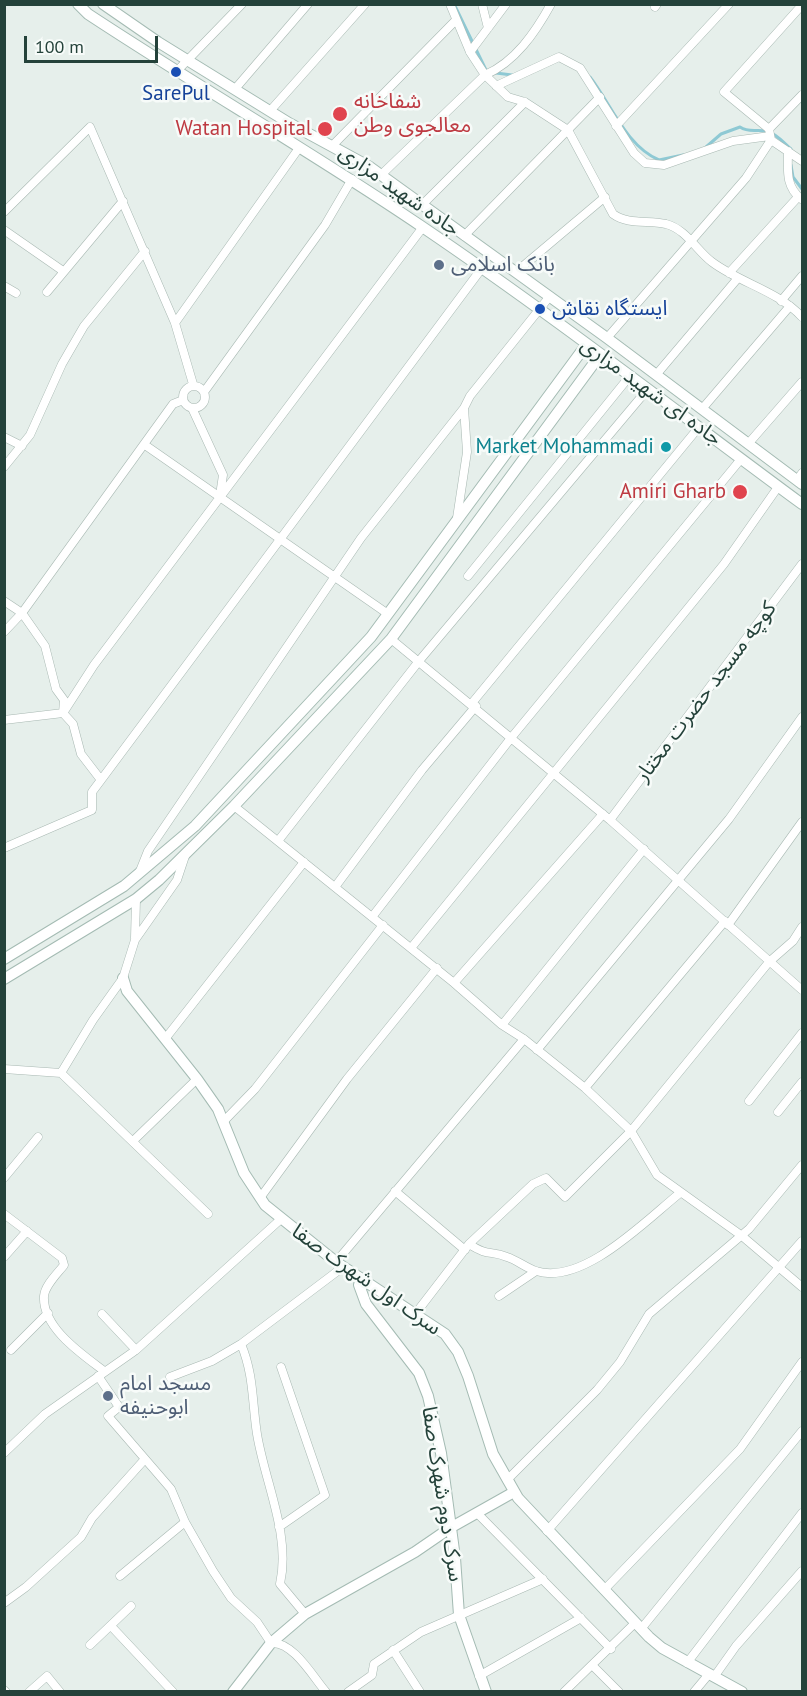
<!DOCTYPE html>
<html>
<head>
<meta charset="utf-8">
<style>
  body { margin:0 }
  #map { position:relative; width:807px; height:1696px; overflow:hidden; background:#e6efeb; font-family:"PT Sans",sans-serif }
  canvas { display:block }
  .frame { position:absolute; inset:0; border:6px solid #24423a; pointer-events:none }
  .scale { position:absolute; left:24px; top:36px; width:134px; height:27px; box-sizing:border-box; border:3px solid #24423a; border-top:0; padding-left:8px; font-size:18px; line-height:21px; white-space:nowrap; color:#24423a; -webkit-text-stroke:4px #f7fbf9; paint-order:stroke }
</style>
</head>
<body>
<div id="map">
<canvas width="807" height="1696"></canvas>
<div class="frame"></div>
<div class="scale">100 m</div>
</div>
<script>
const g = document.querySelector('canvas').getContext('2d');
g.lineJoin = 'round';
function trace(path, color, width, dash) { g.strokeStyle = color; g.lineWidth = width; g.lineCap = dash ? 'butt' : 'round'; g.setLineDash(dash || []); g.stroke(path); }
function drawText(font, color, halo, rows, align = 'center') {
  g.font = font + ' "PT Sans","Noto Sans Arabic",sans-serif'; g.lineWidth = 5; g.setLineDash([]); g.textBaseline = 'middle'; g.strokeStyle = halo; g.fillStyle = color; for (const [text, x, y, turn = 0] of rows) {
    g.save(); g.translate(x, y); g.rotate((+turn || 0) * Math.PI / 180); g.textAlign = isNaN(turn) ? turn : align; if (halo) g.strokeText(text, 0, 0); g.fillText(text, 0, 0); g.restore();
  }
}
trace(new Path2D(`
  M 455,6 L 486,70
  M 496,73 L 512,75
  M 590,77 C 611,104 626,146 659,160 L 683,155
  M 706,147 L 721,134 L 740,127 C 749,133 756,129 766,131 C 776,133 784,143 791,149 L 791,152
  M 791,165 L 793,177 L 802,189`), '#8ec9d4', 3);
const street = new Path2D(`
  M 450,4 L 470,52 L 485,75 L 508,97 L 525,102 L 568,130 L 613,214 C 628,225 648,220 666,224 C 686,229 697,251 712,262 C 740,283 778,291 802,317
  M 482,4 L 488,28
  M 802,5 L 724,92 L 769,129 L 771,140 L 802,161
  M 655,7 L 657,4
  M 470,52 L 506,4
  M 176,72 L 242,4
  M 496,86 L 559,57 L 580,68 L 634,153 L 645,163 L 664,165 L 733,141 L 770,136
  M 235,89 L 308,4
  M 270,111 L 365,4
  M 616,126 L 729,4
  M 769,129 L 802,95
  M 333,145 L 455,21
  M 788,151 C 788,170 785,186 801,199
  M 381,175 L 485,75 C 515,62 535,33 551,4
  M 422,205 L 525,102
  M 4,212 L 90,127 L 175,323 L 193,384
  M 4,230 L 63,271
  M 464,236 L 600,97
  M 516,272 L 605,197
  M 729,273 L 798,197
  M 4,286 L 16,293
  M 47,292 L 123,201
  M 781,301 L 802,276
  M 175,323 L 299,148
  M 607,338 L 746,178 L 771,140
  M 656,375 L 738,278
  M183 397a11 11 0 1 1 22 0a11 11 0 1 1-22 0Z
  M 204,392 L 325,225 L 352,179
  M 192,408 L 223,475 L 220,495
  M 702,409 L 790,306
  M 4,437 L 22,446
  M 748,444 L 802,382
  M 145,445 L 388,614
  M 4,467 L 30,435 L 62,364 L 84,326 L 145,251
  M 797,480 L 802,473
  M 457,518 L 467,452 L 464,408 L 470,396 L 550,296
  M 468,576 L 629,377
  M 4,601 L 22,613 L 45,646 L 56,689 L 64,700 L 63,713 L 73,724 L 81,754 L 101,780
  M 4,632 L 22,613 L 173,404 L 183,400
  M 391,639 L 610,820 L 802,990
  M 472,703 L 699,427
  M 63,713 L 94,665 L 423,227
  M 4,720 L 63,713
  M 234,806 L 454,983 L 502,1025 L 524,1039 L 585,1088 L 631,1131 L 657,1175 L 742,1236 L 802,1287
  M 610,820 L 802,564
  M 278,841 L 419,661 L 647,390
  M 4,848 L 92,810 L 92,792 L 101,780 L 482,268
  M 140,871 L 148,851 L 361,538 L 464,408
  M 335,887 L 422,770 L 476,706
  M 372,917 L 511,738 L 741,459
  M 728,925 L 802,822
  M 135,938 L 136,899
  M 411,948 L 724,564 L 778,487
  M 454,983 L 603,814
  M 502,1025 L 644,849
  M 165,1039 L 304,862
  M 537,1050 L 729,819 L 802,717
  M 4,1069 L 61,1073 L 208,1214
  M 61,1073 L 93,1020 L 123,978 L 135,940 L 177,880 L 185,856
  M 585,1088 L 725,921
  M 749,1101 L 802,1033
  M 778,1112 L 802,1082
  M 224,1121 L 255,1089 L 383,925
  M 133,1141 L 197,1079
  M 4,1178 L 38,1137
  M 395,1191 L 465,1250
  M 260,1198 L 347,1079 L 437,968
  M 4,1214 L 62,1258 L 64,1265 C 58,1273 45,1285 44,1296 C 42,1328 83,1355 104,1371
  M 469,1244 C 489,1257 490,1250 507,1257 C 517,1260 526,1268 536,1271 C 583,1286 646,1220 680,1193
  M 4,1257 L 27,1231
  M 336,1262 L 524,1039
  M 499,1296 L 536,1271
  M 416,1313 L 469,1244 L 533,1184 L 546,1178 L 565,1197 L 631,1131 L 769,962 L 793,941 L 802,927
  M 102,1314 L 136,1350
  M 241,1344 C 254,1375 252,1402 257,1434 C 265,1483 291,1535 280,1584 L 305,1614
  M 11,1350 L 48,1313
  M 98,1376 L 119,1407 L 108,1416 L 171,1489 L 185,1522 L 213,1571 L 231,1598 L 257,1622 L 271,1643 C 293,1641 313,1677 326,1692
  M 170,1377 L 212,1361 L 241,1344 L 343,1267
  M 4,1453 L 45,1414 L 136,1350 L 281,1219
  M 507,1480 L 597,1390 L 620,1362 L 649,1314 L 749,1229 L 802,1165
  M 477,1513 L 611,1649
  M 279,1527 L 325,1495 L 281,1367
  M 547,1531 L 802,1241
  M 120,1576 L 185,1522
  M 604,1590 L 740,1449 L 802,1362
  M 4,1603 L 26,1587 L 81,1537 L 92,1518 L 145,1459
  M 111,1626 L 173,1692
  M 641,1629 L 802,1431
  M 90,1645 L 131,1606
  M 393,1650 L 420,1692
  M 687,1663 L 802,1513
  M 593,1666 L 619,1692
  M 479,1676 L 581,1618
  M 714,1677 L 736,1646 L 802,1571
  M 4,1690 L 6,1692
  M 29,1692 L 47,1676 L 60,1692
  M 348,1692 L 372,1675 L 374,1664 L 421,1632 L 543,1579
  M 564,1692 L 635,1623
  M 694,1692 L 709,1674`);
const secondary = new Path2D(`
  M 78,4 L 88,14 C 197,86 312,152 421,226 C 551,314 676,411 802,504
  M 103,4 L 158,42 L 289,123 L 370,167 L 607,338 L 802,484
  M 4,959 L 124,886 L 195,826 L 371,637 L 586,345
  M 123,978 L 127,991 L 197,1079 L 218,1109 L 244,1173 L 265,1205 L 336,1262 L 445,1334 L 458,1352 L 468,1376 L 493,1454 L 518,1498 L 649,1637 L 662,1648 L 742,1692
  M 4,979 L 136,899 L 159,880 L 234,806 L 391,639 L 600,355
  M 361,1278 L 359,1285 L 366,1304 L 419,1373 L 428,1396 L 441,1453 L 455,1558 L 459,1615 L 486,1692
  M 233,1692 L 271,1643 L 305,1614 L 415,1552 L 450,1528 L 514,1492`);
trace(street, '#a8b8b2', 9);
trace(secondary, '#a4bbb3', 12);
trace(street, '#fff', 8);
trace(secondary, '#fff', 10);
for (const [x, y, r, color] of [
  [176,72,6,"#1a4fb4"],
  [340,114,8,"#e0444e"],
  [325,129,8,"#e0444e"],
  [439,265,6,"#5c6f8a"],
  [540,309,6,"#1a4fb4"],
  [666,447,6,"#0f9aa8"],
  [740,492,8,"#e0444e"],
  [108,1396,6,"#5c6f8a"]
]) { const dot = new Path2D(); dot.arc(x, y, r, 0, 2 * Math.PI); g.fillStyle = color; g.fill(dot); trace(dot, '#f7fbf9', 2); }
drawText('21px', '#164399', '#f7fbf9', [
  ["SarePul",176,94],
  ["ایستگاه نقاش",552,309,"left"]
]);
drawText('21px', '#be3a42', '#f7fbf9', [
  ["شفاخانه",354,102,"left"],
  ["معالجوی وطن",354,126,"left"],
  ["Watan Hospital",312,129],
  ["Amiri Gharb",726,492]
], 'right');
drawText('21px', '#24423a', '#f7fbf9', [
  ["جاده شهید مزاری",399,191,35],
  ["جاده ای شهید مزاری",651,392,36],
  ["کوچه مسجد حضرت مختار",706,692,-53],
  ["سرک اول شهرک صفا",366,1280,35],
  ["سرک دوم شهرک صفا",442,1494,81]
]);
drawText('21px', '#4e5e75', '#f7fbf9', [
  ["بانک اسلامی",451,265],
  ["مسجد امام",120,1384],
  ["ابوحنیفه",120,1408]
], 'left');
drawText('21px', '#0d838f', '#f7fbf9', [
  ["Market Mohammadi",654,447]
], 'right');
</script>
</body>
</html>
